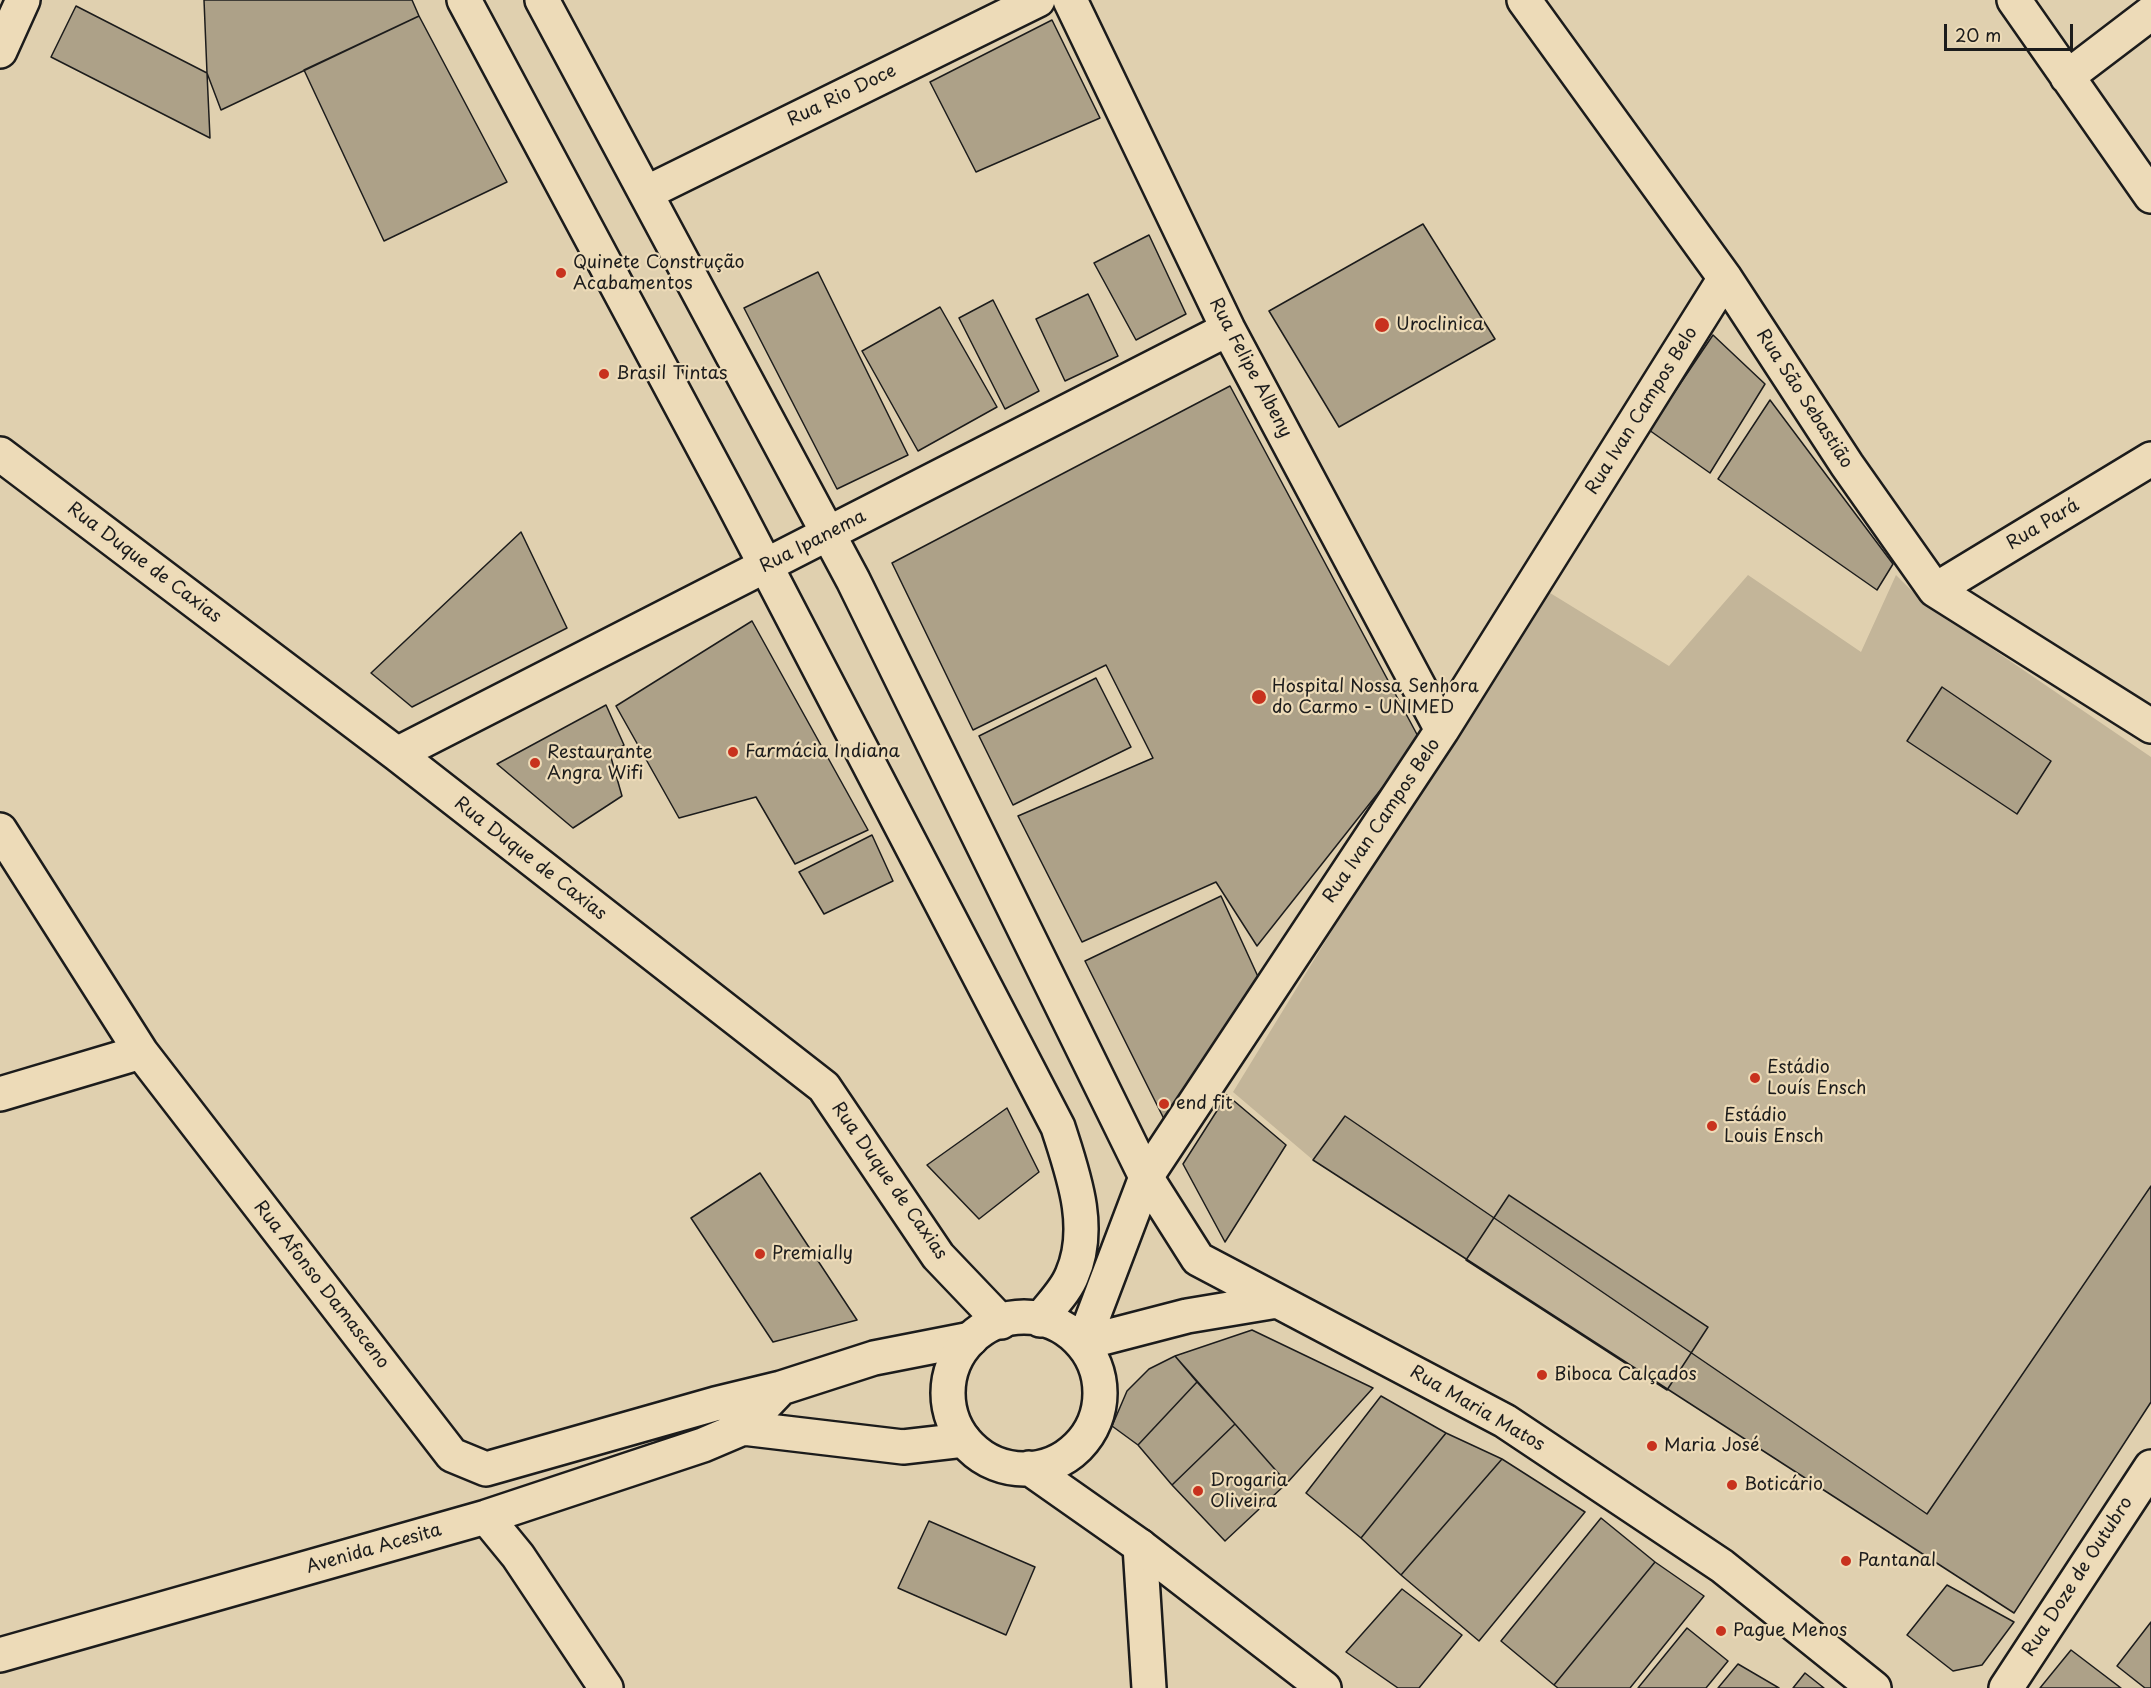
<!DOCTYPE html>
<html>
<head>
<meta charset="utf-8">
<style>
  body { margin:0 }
  #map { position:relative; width:2151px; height:1688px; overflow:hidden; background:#e0d0af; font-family:"Playpen Sans",sans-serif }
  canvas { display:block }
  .scale { position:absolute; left:1944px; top:24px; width:129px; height:27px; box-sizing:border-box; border:3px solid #1c1c1c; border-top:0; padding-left:8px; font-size:18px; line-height:21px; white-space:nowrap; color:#1c1c1c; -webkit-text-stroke:4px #eddbb8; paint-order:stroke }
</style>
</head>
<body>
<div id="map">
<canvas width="2151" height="1688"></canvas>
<div class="scale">20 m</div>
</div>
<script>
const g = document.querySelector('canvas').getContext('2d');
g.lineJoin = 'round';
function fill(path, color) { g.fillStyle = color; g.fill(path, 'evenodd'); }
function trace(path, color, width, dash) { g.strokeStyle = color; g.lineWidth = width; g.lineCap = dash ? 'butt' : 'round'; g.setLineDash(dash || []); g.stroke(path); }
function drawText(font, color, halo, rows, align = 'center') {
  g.font = font + ' "Playpen Sans",sans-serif'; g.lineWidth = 4.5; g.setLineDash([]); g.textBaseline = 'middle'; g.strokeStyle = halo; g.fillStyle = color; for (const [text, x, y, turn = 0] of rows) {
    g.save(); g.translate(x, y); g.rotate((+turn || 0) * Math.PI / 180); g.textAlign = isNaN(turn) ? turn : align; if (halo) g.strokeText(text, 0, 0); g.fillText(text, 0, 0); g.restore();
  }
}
fill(new Path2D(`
  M 1748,575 L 1861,652 L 1896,575 L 1922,601 L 2151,757 L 2151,1402 L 2014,1613 L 1313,1160 L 1233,1092 L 1542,588 L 1669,666 Z`), '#c3b599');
const building = new Path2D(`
  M 204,0 L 412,0 L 419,16 L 221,110 L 207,73 Z
  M 76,6 L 207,73 L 210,138 L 51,57 Z
  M 419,16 L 507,182 L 384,241 L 304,70 Z
  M 1052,20 L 1100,118 L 976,172 L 930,82 Z
  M 1423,224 L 1495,339 L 1339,427 L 1269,311 Z
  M 1149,235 L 1186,314 L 1136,340 L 1094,263 Z
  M 818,272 L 908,455 L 837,489 L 744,308 Z
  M 1088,294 L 1118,356 L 1065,381 L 1036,319 Z
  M 993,300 L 1039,391 L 1005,409 L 959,318 Z
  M 940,307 L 997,407 L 918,451 L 862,351 Z
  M 1713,335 L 1765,384 L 1710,473 L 1649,430 Z
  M 1230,386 L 1420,740 L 1257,946 L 1216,882 L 1082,942 L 1018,816 L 1153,758 L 1106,665 L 973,730 L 892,563 Z
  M 1770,400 L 1893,564 L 1877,590 L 1718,479 Z
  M 521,532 L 567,628 L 412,707 L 371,673 Z
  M 752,621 L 868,830 L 795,864 L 756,797 L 679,818 L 616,706 Z
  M 1096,678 L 1131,747 L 1013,805 L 979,736 Z
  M 1942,687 L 2051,761 L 2017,814 L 1907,741 Z
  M 606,705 L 624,745 L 610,754 L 622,796 L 573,828 L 497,764 Z
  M 872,835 L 893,881 L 824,914 L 799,872 Z
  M 1221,896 L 1260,981 L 1165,1121 L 1085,961 Z
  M 1227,1095 L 1286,1145 L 1225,1242 L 1183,1164 Z
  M 1007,1108 L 1039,1172 L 979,1219 L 927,1165 Z
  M 1345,1116 L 1927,1514 L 2151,1186 L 2151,1402 L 2014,1613 L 1313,1160 Z
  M 760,1173 L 857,1320 L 773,1342 L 691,1218 Z
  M 1509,1195 L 1708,1327 L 1667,1390 L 1466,1260 Z
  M 1252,1330 L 1373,1388 L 1287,1483 L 1175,1356 Z
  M 1175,1356 L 1197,1382 L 1138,1445 L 1112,1426 L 1127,1391 L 1149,1369 Z
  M 1197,1382 L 1235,1424 L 1172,1485 L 1138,1445 Z
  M 1381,1396 L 1446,1433 L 1361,1538 L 1306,1493 Z
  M 1235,1424 L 1287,1483 L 1225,1541 L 1172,1485 Z
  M 1446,1433 L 1502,1459 L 1401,1575 L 1361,1538 Z
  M 1502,1459 L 1585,1512 L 1479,1641 L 1401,1575 Z
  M 1601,1518 L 1655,1562 L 1554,1685 L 1501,1641 Z
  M 929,1521 L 1035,1567 L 1006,1635 L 898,1588 Z
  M 1655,1562 L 1704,1596 L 1630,1688 L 1558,1688 L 1554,1685 Z
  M 1947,1585 L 2014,1622 L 1982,1665 L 1953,1671 L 1907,1635 Z
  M 1402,1589 L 1462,1635 L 1419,1688 L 1398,1688 L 1346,1652 Z
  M 2151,1622 L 2151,1688 L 2145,1688 L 2117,1666 Z
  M 1687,1628 L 1728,1661 L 1706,1688 L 1638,1688 Z
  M 2071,1650 L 2121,1688 L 2040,1688 Z
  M 1738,1664 L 1779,1688 L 1718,1688 Z
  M 1805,1673 L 1824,1688 L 1793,1688 Z`);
fill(building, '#ada188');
trace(building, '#1c1c1c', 1.5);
const minor = new Path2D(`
  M 1070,0 L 1228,329 L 1442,730
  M 1524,0 L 1725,278 L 1847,465 L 1935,590 L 2151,726
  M 2014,0 L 2151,196
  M 0,51 L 23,0
  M 2067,77 L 2151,13
  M 646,193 L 1038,0
  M 0,454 L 397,754 L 824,1087 L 938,1256 L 1001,1322
  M 1935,590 L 2151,459
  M 397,754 L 1228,329
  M 0,830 L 141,1052 L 452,1455 L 486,1469 L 715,1404 L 781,1388
  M 0,1094 L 141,1052
  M 1146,1177 L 1442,730 L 1725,278
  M 743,1428 L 903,1447 L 964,1440
  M 486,1517 L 518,1556 L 606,1688
  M 1140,1546 L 1149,1688
  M 0,1655 L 486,1517 L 703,1445 L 743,1428 L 781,1388 L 874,1358 L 971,1339
  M 2006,1688 L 2151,1467`);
const secondary = new Path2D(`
  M 464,0 L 731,499 L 1058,1127 C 1073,1174 1093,1227 1072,1275 C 1066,1291 1050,1306 1040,1320
  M 542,0 L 853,580 L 1146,1177 L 1198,1259 L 1505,1421 L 1722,1566 L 1874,1688
  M948 1393a76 76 0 1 1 152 0a76 76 0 1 1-152 0Z
  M 1083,1343 L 1187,1316 L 1277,1301
  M 1083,1343 L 1146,1177
  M 1029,1468 L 1140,1546 L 1324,1688`);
trace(minor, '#1c1c1c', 38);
trace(secondary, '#1c1c1c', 38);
trace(minor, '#eddbb8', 33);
trace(secondary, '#eddbb8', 33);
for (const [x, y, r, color] of [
  [561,273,6,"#c8321e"],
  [1382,325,8,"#c8321e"],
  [604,374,6,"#c8321e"],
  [1259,697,8,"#c8321e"],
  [733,752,6,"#c8321e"],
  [535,763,6,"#c8321e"],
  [1755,1078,6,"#c8321e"],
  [1164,1104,6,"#c8321e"],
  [1712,1126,6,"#c8321e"],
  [760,1254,6,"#c8321e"],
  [1542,1375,6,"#c8321e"],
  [1652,1446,6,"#c8321e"],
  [1732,1485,6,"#c8321e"],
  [1198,1491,6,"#c8321e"],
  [1846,1561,6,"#c8321e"],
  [1721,1631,6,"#c8321e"]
]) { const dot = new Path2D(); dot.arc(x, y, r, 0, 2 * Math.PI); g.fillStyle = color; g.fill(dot); trace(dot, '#eddbb8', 2); }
drawText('18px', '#1c1c1c', '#eddbb8', [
  ["Rua Rio Doce",842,96,-26],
  ["Rua Felipe Albeny",1250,368,62],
  ["Rua São Sebastião",1804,399,57],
  ["Rua Ivan Campos Belo",1642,411,-58],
  ["Rua Pará",2043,525,-31],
  ["Rua Ipanema",813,542,-27],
  ["Rua Duque de Caxias",144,563,37],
  ["Rua Ivan Campos Belo",1382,821,-56],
  ["Rua Duque de Caxias",530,859,38],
  ["Rua Duque de Caxias",889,1181,55],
  ["Rua Afonso Damasceno",321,1285,52],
  ["Rua Maria Matos",1477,1409,30],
  ["Avenida Acesita",374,1549,-16],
  ["Rua Doze de Outubro",2078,1577,-57]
]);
drawText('18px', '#1c1c1c', '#eddbb8', [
  ["Quinete Construção",573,263],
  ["Acabamentos",573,284],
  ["Uroclinica",1396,325],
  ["Brasil Tintas",616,374],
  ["Hospital Nossa Senhora",1272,687],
  ["do Carmo - UNIMED",1272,708],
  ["Farmácia Indiana",745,752],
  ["Restaurante",547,753],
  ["Angra Wifi",547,774],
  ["Estádio",1767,1068],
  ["Louís Ensch",1767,1089],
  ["end fit",1176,1104],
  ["Estádio",1724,1116],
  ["Louis Ensch",1724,1137],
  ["Premially",772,1254],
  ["Biboca Calçados",1554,1375],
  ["Maria José",1664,1446],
  ["Drogaria",1210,1481],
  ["Oliveira",1210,1502],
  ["Boticário",1744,1485],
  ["Pantanal",1858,1561],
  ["Pague Menos",1733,1631]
], 'left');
</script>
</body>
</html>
